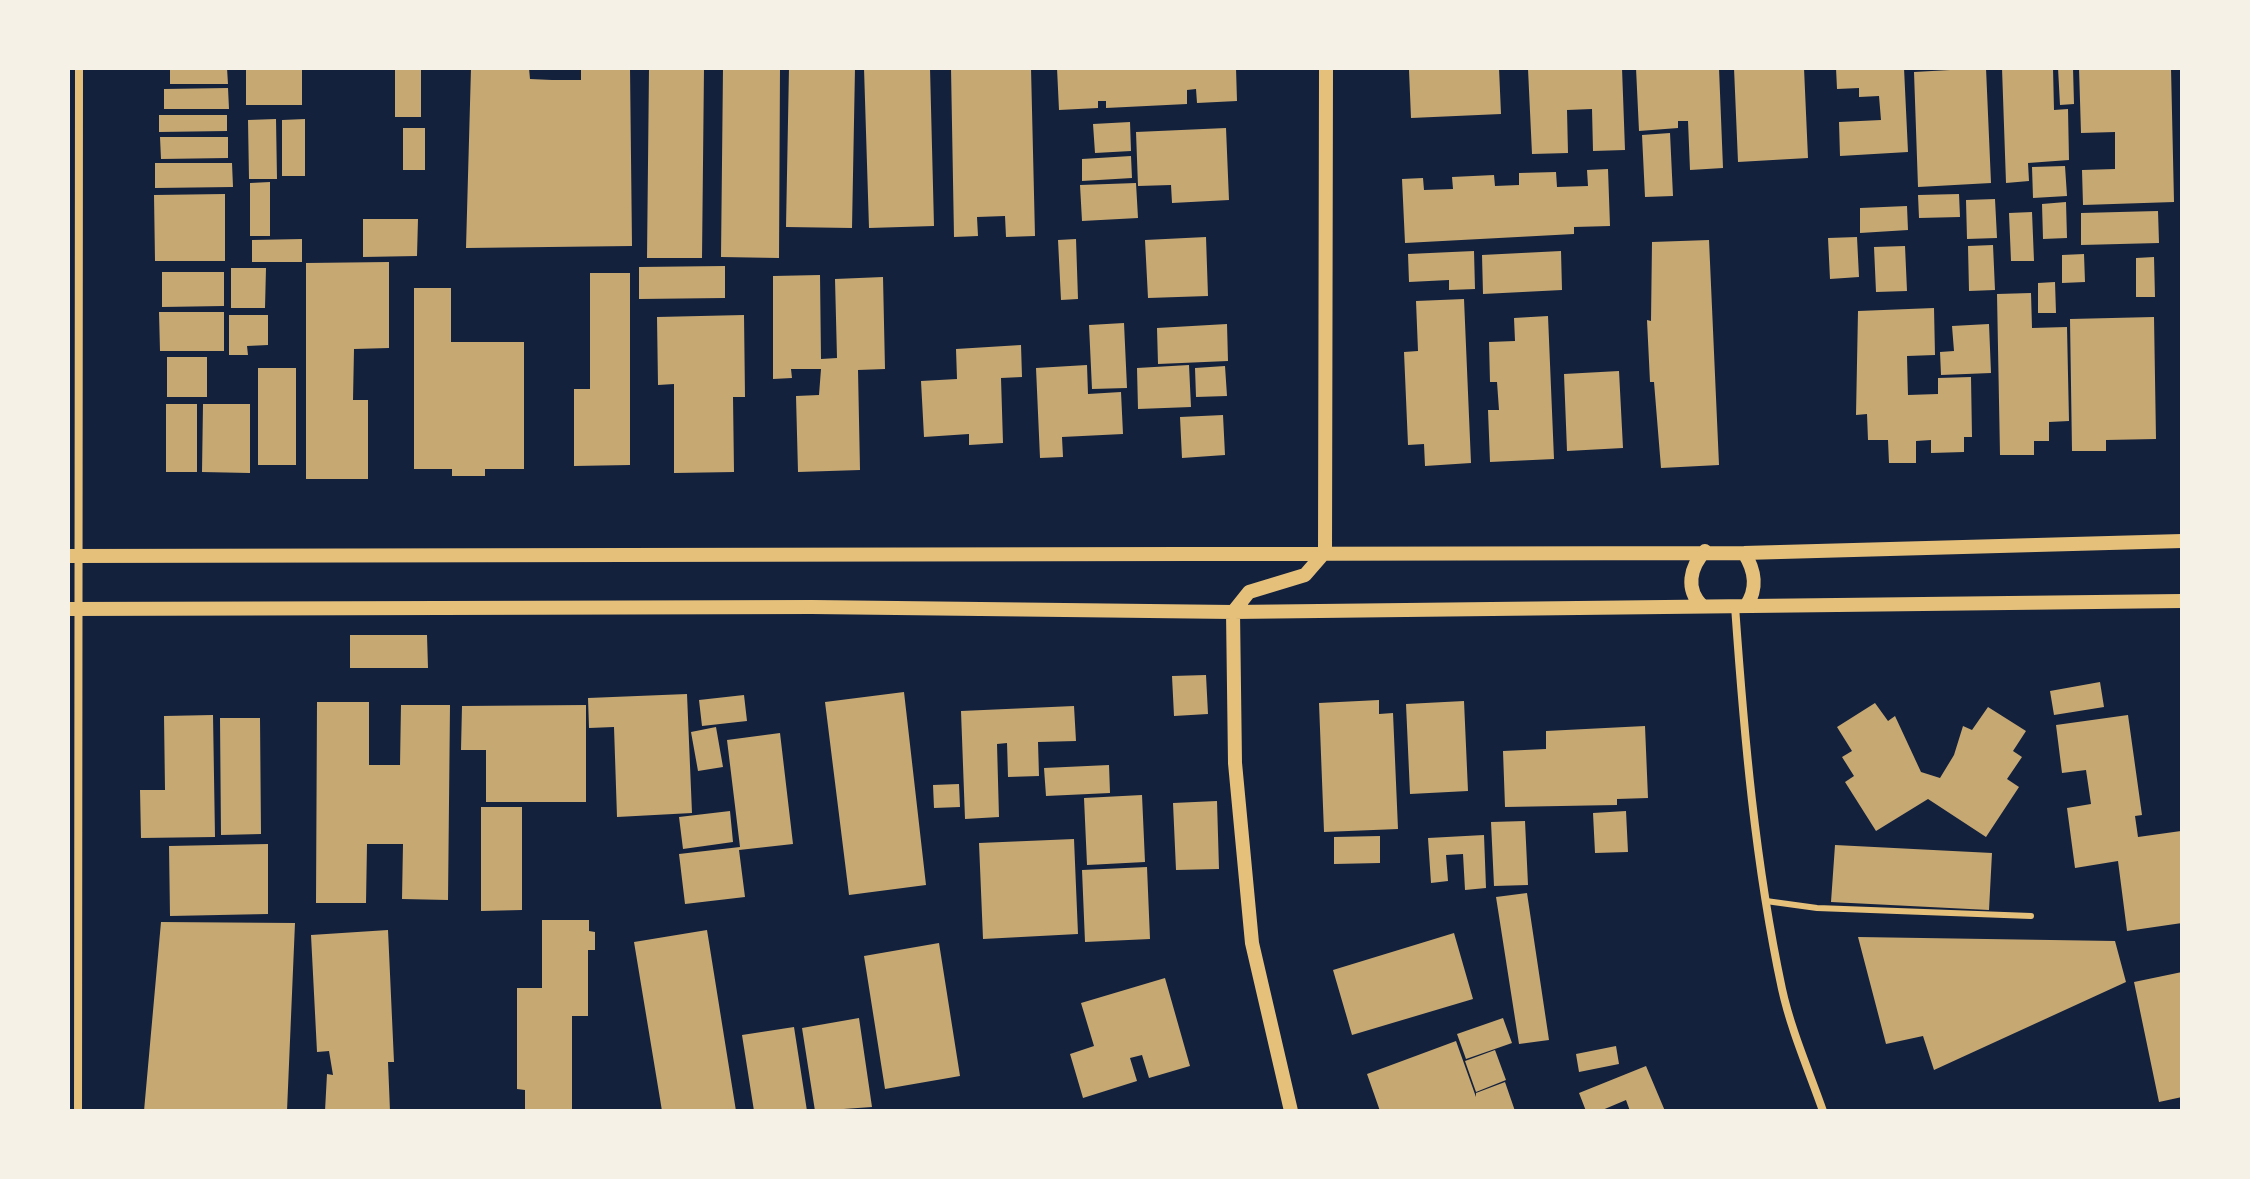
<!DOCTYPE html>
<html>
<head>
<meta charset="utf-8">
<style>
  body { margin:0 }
  #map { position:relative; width:2250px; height:1179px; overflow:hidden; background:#14213d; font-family:"Noto Sans",sans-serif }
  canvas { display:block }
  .frame { position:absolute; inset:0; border:70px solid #f6f1e7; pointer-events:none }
</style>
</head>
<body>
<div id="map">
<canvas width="2250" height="1179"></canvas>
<div class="frame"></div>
</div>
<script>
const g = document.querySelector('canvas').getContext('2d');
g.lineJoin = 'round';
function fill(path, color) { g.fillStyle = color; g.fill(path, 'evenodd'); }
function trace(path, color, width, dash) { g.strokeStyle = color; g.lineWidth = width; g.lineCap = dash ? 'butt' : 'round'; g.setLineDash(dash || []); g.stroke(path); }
fill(new Path2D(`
  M 170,68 L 227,68 L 228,84 L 170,84 Z
  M 246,68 L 302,68 L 302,105 L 246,105 Z
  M 395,68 L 421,68 L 421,117 L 395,117 Z
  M 471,68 L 529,68 L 530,79 L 552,80 L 581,80 L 581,68 L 630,68 L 632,246 L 466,248 Z
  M 649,68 L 704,68 L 702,258 L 647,258 Z
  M 723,68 L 780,68 L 779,258 L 721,257 Z
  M 789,68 L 855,68 L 852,228 L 786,227 Z
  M 864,68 L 930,68 L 934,226 L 869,228 Z
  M 951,68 L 1031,68 L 1035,236 L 1006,237 L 1005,216 L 977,217 L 978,236 L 954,237 Z
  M 1057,68 L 1236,68 L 1237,101 L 1197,103 L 1196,89 L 1187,90 L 1187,104 L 1106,108 L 1106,101 L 1098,101 L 1098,108 L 1059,110 Z
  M 1499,68 L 1501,114 L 1411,118 L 1409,70 Z
  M 1622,68 L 1625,150 L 1593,151 L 1592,109 L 1567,110 L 1568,153 L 1532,154 L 1528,69 Z
  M 1636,68 L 1719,68 L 1723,168 L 1690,170 L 1688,121 L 1678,121 L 1678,128 L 1639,131 Z
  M 1734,68 L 1804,68 L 1808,158 L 1738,162 Z
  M 1836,68 L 1904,68 L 1908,152 L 1840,156 L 1839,122 L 1881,120 L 1879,96 L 1859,97 L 1859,88 L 1837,89 Z
  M 1986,68 L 1991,183 L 1918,187 L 1914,72 Z
  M 2002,68 L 2053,68 L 2054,110 L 2068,109 L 2069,160 L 2028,163 L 2029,181 L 2006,183 Z
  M 2058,68 L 2073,68 L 2074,104 L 2060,105 Z
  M 2079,68 L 2171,68 L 2174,202 L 2083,205 L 2082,170 L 2115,169 L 2115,132 L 2081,133 Z
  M 228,88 L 229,109 L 164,109 L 164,89 Z
  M 159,115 L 227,115 L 227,131 L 159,132 Z
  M 276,119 L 277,179 L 249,179 L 248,120 Z
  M 305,119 L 305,176 L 282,176 L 282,120 Z
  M 1130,122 L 1131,151 L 1095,153 L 1093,124 Z
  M 403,128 L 425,128 L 425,170 L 403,170 Z
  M 1226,128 L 1229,200 L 1172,203 L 1171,185 L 1138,186 L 1136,132 Z
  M 1670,133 L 1673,196 L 1645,197 L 1642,135 Z
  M 160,137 L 228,137 L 228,158 L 161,159 Z
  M 1131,156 L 1132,178 L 1082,181 L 1082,159 Z
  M 155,163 L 232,163 L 233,187 L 155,188 Z
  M 2065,166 L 2067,196 L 2033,198 L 2032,167 Z
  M 1608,169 L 1610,226 L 1574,227 L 1574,234 L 1405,243 L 1402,179 L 1423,178 L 1424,190 L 1453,189 L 1452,177 L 1494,175 L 1495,186 L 1519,185 L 1519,173 L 1556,172 L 1557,187 L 1588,186 L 1587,170 Z
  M 270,182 L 270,236 L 250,236 L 250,183 Z
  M 1136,183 L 1138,218 L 1082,221 L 1080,185 Z
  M 225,194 L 225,261 L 155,261 L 154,195 Z
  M 1959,194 L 1960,217 L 1919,218 L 1918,195 Z
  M 1995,199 L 1997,238 L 1967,239 L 1966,200 Z
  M 2066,202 L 2067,238 L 2043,239 L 2042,204 Z
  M 1907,206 L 1908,230 L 1860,233 L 1860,208 Z
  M 2158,211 L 2159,243 L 2081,245 L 2081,213 Z
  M 2032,212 L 2034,261 L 2011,261 L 2009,213 Z
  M 363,219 L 418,219 L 417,256 L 363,257 Z
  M 1206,237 L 1208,296 L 1148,298 L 1145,240 Z
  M 1857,237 L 1859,277 L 1830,279 L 1828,238 Z
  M 302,239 L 302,262 L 252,262 L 252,240 Z
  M 1076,239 L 1078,299 L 1061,300 L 1058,240 Z
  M 1709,240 L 1719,465 L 1661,468 L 1654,382 L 1650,382 L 1647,320 L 1651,321 L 1652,242 Z
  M 1993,245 L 1995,290 L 1969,291 L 1968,246 Z
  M 1905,246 L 1907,291 L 1876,292 L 1874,247 Z
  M 1474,251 L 1475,289 L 1449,290 L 1449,280 L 1409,282 L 1408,254 Z
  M 1561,251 L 1562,290 L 1483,294 L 1482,255 Z
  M 2084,254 L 2085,282 L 2062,283 L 2062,255 Z
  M 2154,257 L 2155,297 L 2136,297 L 2136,258 Z
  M 389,262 L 389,348 L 354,349 L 353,400 L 368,400 L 368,479 L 306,479 L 306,263 Z
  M 725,266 L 725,298 L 639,299 L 639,267 Z
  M 231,268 L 266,268 L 265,308 L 231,308 Z
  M 162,272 L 224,272 L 224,306 L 162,307 Z
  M 590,273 L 630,273 L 630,465 L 574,466 L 574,389 L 590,389 Z
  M 820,275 L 821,359 L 837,358 L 835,279 L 883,277 L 885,369 L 858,370 L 860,470 L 798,472 L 796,396 L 819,395 L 821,369 L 791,369 L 792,378 L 773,379 L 773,276 Z
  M 2055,282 L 2056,313 L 2038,313 L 2038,283 Z
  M 414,288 L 451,288 L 451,342 L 524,342 L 524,469 L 485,469 L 485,476 L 452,476 L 452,469 L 414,469 Z
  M 2031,293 L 2032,328 L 2067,327 L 2069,421 L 2049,422 L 2049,441 L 2034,441 L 2034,455 L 2000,455 L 1997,294 Z
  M 1464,299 L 1471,463 L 1425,466 L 1424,444 L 1408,445 L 1404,352 L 1418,351 L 1416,301 Z
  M 1934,308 L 1935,355 L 1907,356 L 1908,395 L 1938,394 L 1938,378 L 1971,377 L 1972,437 L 1964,437 L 1964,452 L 1931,453 L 1931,440 L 1916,441 L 1916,463 L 1889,463 L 1888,440 L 1868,440 L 1867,414 L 1856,415 L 1858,311 Z
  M 159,312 L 224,312 L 224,351 L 160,351 Z
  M 229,315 L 268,315 L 268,345 L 247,346 L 248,355 L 229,355 Z
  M 744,315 L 745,397 L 733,397 L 734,472 L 674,473 L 674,384 L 658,385 L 657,317 Z
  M 1548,316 L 1554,459 L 1490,462 L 1488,410 L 1499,410 L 1497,382 L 1490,382 L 1489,342 L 1515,341 L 1514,318 Z
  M 2154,317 L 2156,439 L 2106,440 L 2106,451 L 2072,451 L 2070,319 Z
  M 1124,323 L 1127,388 L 1092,389 L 1089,325 Z
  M 1227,324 L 1228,361 L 1158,364 L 1157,328 Z
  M 1989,324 L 1991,373 L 1941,375 L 1940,352 L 1954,351 L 1952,326 Z
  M 1021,345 L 1022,377 L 1001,378 L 1003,443 L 969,445 L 969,434 L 924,437 L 921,381 L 957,379 L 956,349 Z
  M 167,357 L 207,357 L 207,397 L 167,397 Z
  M 1087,365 L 1088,394 L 1121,392 L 1123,434 L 1062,437 L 1063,457 L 1040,458 L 1036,368 Z
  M 1189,365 L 1191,407 L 1138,409 L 1137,368 Z
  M 1225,366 L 1227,396 L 1196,397 L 1195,368 Z
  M 258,368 L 296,368 L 296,465 L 258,465 Z
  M 1619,371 L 1623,448 L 1567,451 L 1564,374 Z
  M 166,404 L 197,404 L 197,472 L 166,472 Z
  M 203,404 L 250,404 L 250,473 L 202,472 Z
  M 1223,415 L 1225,455 L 1182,458 L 1180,417 Z
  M 350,635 L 427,635 L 428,668 L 350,668 Z
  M 1206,675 L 1208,714 L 1174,716 L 1172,676 Z
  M 2100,682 L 2104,707 L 2054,715 L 2050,691 Z
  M 904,692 L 926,885 L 849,895 L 825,702 Z
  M 687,694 L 692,813 L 617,817 L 614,727 L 589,728 L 588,698 Z
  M 744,695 L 747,721 L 702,726 L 699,700 Z
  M 1379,700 L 1379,714 L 1393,713 L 1398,829 L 1324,832 L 1319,703 Z
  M 1464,701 L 1468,791 L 1410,794 L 1406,704 Z
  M 317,702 L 369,702 L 369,765 L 400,765 L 401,705 L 450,705 L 448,900 L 402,899 L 403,844 L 367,844 L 366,903 L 316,903 Z
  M 1875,703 L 1888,721 L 1895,716 L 1921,772 L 1940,778 L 1954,755 L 1963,726 L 1972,730 L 1988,707 L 2026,731 L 2013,751 L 2022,757 L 2007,779 L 2019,787 L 1986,837 L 1928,799 L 1876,831 L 1845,782 L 1854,776 L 1842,757 L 1852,751 L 1837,727 Z
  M 586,705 L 586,802 L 486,802 L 486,750 L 461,750 L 462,706 Z
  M 1074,706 L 1076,741 L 1038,742 L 1039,776 L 1008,777 L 1007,743 L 997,744 L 999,817 L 965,819 L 961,711 Z
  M 213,715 L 215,837 L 141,838 L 140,790 L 165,790 L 164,716 Z
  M 2128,715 L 2142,815 L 2135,816 L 2138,837 L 2181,831 L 2182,923 L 2127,931 L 2118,861 L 2075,868 L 2067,808 L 2091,804 L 2086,770 L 2062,773 L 2056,725 Z
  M 220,718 L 260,718 L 261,834 L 221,835 Z
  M 1645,726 L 1648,798 L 1617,799 L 1617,805 L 1505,807 L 1503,751 L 1546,749 L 1546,731 Z
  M 716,727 L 723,767 L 698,771 L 691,732 Z
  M 780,733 L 793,844 L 739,850 L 745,897 L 685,904 L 679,854 L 740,847 L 727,740 Z
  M 1109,765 L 1110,793 L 1046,796 L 1044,768 Z
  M 959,784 L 960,807 L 934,808 L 933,785 Z
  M 1142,795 L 1145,862 L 1087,865 L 1084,798 Z
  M 1217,801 L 1219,869 L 1176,870 L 1173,803 Z
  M 481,807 L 522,807 L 522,910 L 481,911 Z
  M 730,811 L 733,842 L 683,849 L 679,817 Z
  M 1626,811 L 1628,852 L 1595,853 L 1593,813 Z
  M 1525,821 L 1528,885 L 1494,886 L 1491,822 Z
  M 1484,835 L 1486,888 L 1465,890 L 1463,854 L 1446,855 L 1448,881 L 1431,883 L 1428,838 Z
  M 1380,836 L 1380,863 L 1334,864 L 1334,837 Z
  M 1074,839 L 1078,934 L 983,939 L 979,843 Z
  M 268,844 L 268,914 L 170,916 L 169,846 Z
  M 1835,845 L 1992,853 L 1989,910 L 1831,902 Z
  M 1147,867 L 1150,939 L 1085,942 L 1082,870 Z
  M 1527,893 L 1549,1040 L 1519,1044 L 1496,897 Z
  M 542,920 L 589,920 L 589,931 L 595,932 L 595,950 L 588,950 L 588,1016 L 572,1016 L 572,1111 L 525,1111 L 525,1090 L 517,1089 L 517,988 L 542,988 Z
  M 161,922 L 295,923 L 287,1111 L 144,1111 Z
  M 388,930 L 394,1062 L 388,1062 L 390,1111 L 325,1111 L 327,1074 L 333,1075 L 329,1051 L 317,1052 L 311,935 Z
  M 707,930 L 736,1111 L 662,1111 L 634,942 Z
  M 1454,933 L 1473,999 L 1352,1035 L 1333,970 Z
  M 1858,937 L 2115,941 L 2126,982 L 1934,1070 L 1923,1036 L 1886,1044 Z
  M 939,943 L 960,1076 L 885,1089 L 864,956 Z
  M 2182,972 L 2182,1097 L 2159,1102 L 2134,982 Z
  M 1165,978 L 1190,1066 L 1149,1078 L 1142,1055 L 1130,1058 L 1137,1081 L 1083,1098 L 1070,1054 L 1094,1046 L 1081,1003 Z
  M 859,1018 L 872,1107 L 815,1111 L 802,1028 Z
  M 1503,1018 L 1512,1043 L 1466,1059 L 1457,1034 Z
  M 794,1027 L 807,1111 L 754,1111 L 742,1035 Z
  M 1456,1041 L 1476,1097 L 1476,1093 L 1505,1082 L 1515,1111 L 1380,1111 L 1367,1074 Z
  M 1616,1046 L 1619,1064 L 1579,1072 L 1576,1054 Z
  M 1495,1050 L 1506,1080 L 1476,1092 L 1465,1061 Z
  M 1646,1066 L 1665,1111 L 1630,1111 L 1626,1100 L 1600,1111 L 1586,1111 L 1579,1093 Z`), '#c6a872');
trace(new Path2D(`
  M 1766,901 L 1817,908 L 2031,916`), '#e5c07b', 6);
trace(new Path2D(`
  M 1735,606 C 1744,734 1755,863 1782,989 C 1791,1030 1809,1071 1823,1111
  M 78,1111 L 79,68`), '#e5c07b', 8);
trace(new Path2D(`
  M 1744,553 C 1755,570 1758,589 1746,606
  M 68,556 L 1744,553 L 2182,541
  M 1702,606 C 1685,589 1690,567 1705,551
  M 68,609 L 812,607 L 1233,612 L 2182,601
  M 1291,1111 L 1252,943 L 1235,763 L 1233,612 L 1249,592 L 1305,575 L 1325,552 L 1326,68`), '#e5c07b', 14);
</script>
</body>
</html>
